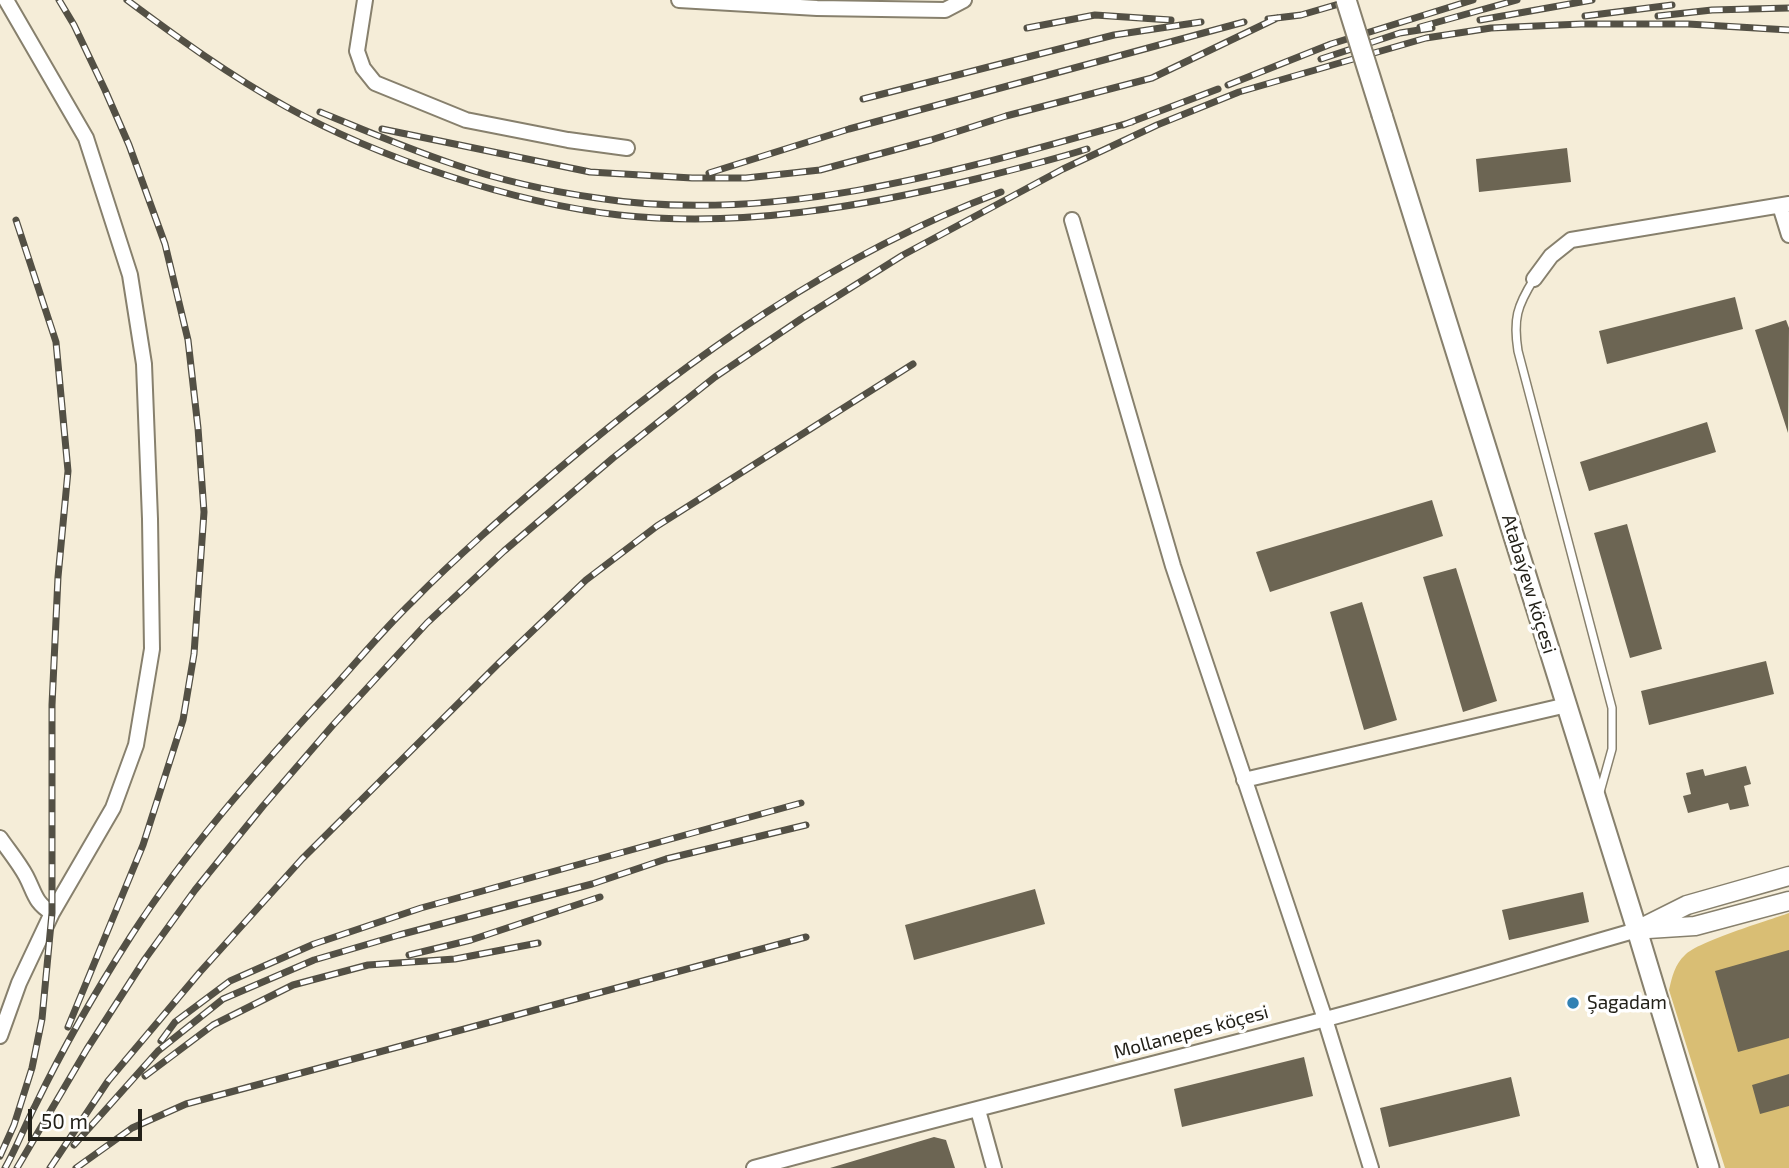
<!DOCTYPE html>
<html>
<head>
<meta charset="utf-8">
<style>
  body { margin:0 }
  #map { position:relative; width:1789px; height:1168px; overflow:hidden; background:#f5edd8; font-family:"Exo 2",sans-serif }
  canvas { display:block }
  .scale { position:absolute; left:28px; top:1109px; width:114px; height:32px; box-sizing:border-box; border:4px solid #232119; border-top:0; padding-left:9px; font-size:21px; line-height:24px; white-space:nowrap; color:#232119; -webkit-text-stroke:5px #fff; paint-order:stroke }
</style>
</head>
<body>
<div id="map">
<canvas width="1789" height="1168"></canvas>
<div class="scale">50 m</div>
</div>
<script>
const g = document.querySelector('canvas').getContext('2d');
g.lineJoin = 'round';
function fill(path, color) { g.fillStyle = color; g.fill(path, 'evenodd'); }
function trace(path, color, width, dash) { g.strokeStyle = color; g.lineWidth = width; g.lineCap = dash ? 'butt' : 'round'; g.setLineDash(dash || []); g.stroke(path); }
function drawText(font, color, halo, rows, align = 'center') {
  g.font = font + ' "Exo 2",sans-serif'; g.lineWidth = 7; g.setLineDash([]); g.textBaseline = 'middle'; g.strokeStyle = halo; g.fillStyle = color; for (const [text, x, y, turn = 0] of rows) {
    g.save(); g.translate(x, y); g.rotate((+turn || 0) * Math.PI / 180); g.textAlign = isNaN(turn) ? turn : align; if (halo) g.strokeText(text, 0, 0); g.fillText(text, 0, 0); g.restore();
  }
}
fill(new Path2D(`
  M 1789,913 L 1789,1168 L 1725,1168 L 1669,990 C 1672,977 1675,964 1685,955 C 1699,941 1767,921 1789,913 Z`), '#d9be74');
fill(new Path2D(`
  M 1567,148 L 1571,182 L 1479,192 L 1476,159 Z
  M 1735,297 L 1743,329 L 1607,364 L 1599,331 Z
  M 1786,320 L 1789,328 L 1788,433 L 1755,330 Z
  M 1707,422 L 1716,452 L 1589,491 L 1580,462 Z
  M 1432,500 L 1443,536 L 1270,592 L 1256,552 Z
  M 1627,524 L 1662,649 L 1630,658 L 1594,533 Z
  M 1456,568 L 1497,701 L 1463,712 L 1423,577 Z
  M 1362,602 L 1397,720 L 1364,730 L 1330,612 Z
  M 1766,661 L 1774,694 L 1649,725 L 1641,691 Z
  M 1746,766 L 1751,784 L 1744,786 L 1749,806 L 1730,810 L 1728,803 L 1688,813 L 1683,796 L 1691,794 L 1686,773 L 1703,769 L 1705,776 Z
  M 1035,889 L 1045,924 L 914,960 L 905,925 Z
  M 1583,892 L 1589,922 L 1509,940 L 1502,910 Z
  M 1789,950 L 1789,1038 L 1738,1052 L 1715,971 Z
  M 1304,1057 L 1313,1096 L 1182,1127 L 1174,1089 Z
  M 1789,1074 L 1789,1106 L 1760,1114 L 1752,1085 Z
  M 1511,1077 L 1520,1116 L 1389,1147 L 1380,1108 Z
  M 934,1137 L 946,1140 L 955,1168 L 830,1168 Z`), '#6c6553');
const service = new Path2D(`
  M 1534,279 C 1517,306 1513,319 1518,351 L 1612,708 L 1612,749 L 1600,792`);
const minor = new Path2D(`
  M 365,0 L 357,51 L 363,68 L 375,83 L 466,120 L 568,140 L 627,148
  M 679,0 L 817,8 L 945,10 L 964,0
  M 1780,206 L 1789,235
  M 1072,220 L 1173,566 L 1325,1019 L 1371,1168
  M 1534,279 L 1551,256 L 1571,240 L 1789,204
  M 1244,780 L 1567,705
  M 0,838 C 9,851 19,863 26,876 C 35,893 34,902 52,913
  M 0,1036 L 19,983 L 52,913 L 113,808 L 136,745 L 152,649 L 150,519 L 144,364 L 130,275 L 86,138 L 6,0
  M 978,1110 L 994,1168
  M 754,1168 C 943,1116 1133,1070 1322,1020 C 1428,992 1532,960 1637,930`);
const tertiary = new Path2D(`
  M 1648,929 L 1695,926 L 1789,901
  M 1637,930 L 1687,905 L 1789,876`);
const secondary = new Path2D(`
  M 1382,115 L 1637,930 L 1709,1168`);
trace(service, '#87806d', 10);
trace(minor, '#87806d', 18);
trace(tertiary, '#87806d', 21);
trace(secondary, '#87806d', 23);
trace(service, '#fff', 7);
trace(minor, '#fff', 14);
trace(tertiary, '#fff', 18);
trace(secondary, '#fff', 19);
const rail = new Path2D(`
  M 59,0 L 74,25 L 105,90 L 129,145 L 165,244 L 188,340 L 198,428 L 204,512 L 194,654 L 183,720 L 143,845 L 68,1027
  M 127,0 C 178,38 229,75 285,106 C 378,158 513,203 619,215 C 741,228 863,207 980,178 C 1016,169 1052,160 1087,149
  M 1585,16 L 1672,5
  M 1658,16 L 1712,10 L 1789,8
  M 1268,19 L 1301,15 L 1353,0
  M 1480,20 L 1592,0
  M 1420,27 L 1517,0
  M 1027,28 L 1095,15 L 1171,20
  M 1321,59 L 1400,33 L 1432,28
  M 1228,85 L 1331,44 L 1473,0
  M 863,99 L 1114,35 L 1201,22
  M 320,112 C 364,130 408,149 453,164 C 499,180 548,191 597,198 C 775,226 962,170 1132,122
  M 1123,125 L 1218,89
  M 382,129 L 590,172 L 692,178 L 746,178 L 820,170 L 931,140 L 1006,116 L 1152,78 L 1277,18
  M 709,173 L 849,129 L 1244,22
  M 409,955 L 471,940 L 600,897
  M 161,1041 L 175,1022 L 230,981 L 314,944 L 421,908 L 801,803
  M 145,1076 L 213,1025 L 293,985 L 368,965 L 455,959 L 538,943
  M 74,1145 L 158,1051 L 223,999 L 314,960 L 399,935 L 592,884 L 666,859 L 806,825
  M 0,1156 L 14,1125 L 32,1068 L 42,1019 L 52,913 L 52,705 L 58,577 L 68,471 L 56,342 L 16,220
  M 5,1168 C 17,1147 25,1125 36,1104 C 64,1046 97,989 131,936 C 185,852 253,775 320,702 C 351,669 380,633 412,602 C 457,556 506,514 555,472 C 689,358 835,254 1001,192
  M 17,1168 L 87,1049 L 145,959 L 195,890 L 263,806 L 333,725 L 427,623 L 504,551 L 613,458 L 715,377 L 801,319 L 903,255 L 1063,169 L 1157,125 L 1239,92 L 1426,38 L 1491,28 L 1581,24 L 1688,24 L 1789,30
  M 50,1168 L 108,1081 L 200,972 L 302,859 L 499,663 L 586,580 L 657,526 L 913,364
  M 76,1168 L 132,1128 L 186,1104 L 806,937`);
trace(rail, '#535045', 7);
trace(rail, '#fff', 4.5, [13]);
const secondaryBridge = new Path2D(`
  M 1346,0 L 1382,115`);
trace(secondaryBridge, '#87806d', 23, []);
trace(secondaryBridge, '#fff', 19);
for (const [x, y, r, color] of [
  [1573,1003,7,"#3281b3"]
]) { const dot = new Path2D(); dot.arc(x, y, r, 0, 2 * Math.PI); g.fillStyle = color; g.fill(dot); trace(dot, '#fff', 2.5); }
drawText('19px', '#232119', '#fff', [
  ["Atabaýew köçesi",1529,584,73],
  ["Mollanepes köçesi",1191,1032,-15]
]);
drawText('19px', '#232119', '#fff', [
  ["Şagadam",1587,1003]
], 'left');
</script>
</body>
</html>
